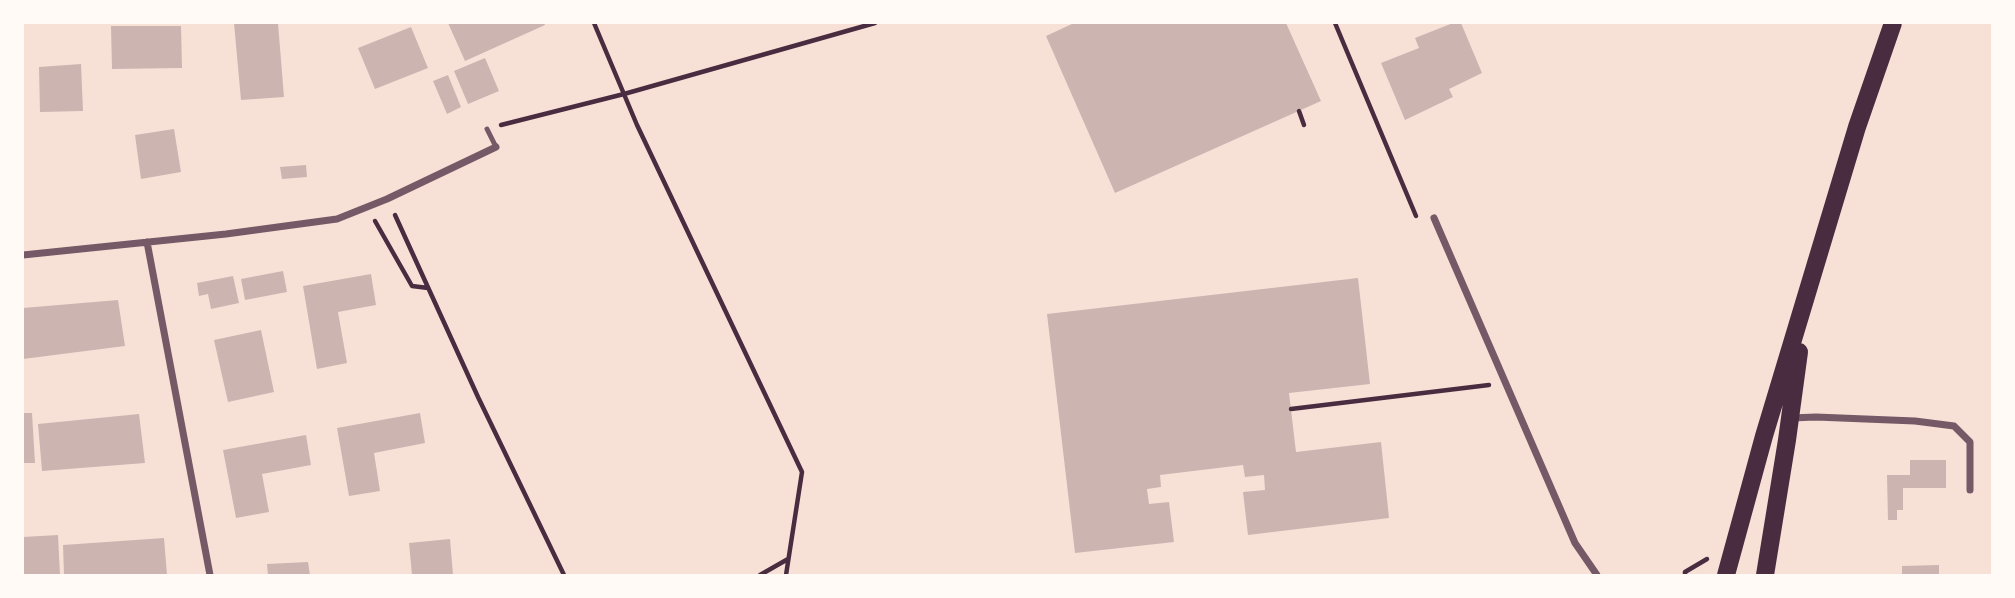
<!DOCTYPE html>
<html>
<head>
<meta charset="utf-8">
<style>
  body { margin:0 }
  #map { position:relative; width:2015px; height:598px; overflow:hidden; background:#f7e1d7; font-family:"Noto Sans",sans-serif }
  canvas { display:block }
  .frame { position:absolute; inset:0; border:24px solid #fffaf5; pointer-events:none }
</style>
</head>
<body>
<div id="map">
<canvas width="2015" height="598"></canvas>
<div class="frame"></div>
</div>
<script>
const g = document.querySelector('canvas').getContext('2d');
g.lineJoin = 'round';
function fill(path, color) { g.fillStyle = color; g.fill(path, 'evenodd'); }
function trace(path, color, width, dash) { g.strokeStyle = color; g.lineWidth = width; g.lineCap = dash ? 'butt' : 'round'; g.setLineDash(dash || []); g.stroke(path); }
fill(new Path2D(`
  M 234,23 L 278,23 L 284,97 L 241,100 Z
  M 448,23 L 544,23 L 545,25 L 465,61 Z
  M 1074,23 L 1286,23 L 1321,101 L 1115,193 L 1046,36 Z
  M 1453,23 L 1461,23 L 1482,73 L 1449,89 L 1453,97 L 1405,120 L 1381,63 L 1419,48 L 1415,38 Z
  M 111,26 L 181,26 L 182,68 L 112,69 Z
  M 411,27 L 428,68 L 375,89 L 358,48 Z
  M 485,58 L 499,91 L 468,104 L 454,71 Z
  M 81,64 L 83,111 L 40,112 L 39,67 Z
  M 448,75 L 461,107 L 447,114 L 433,81 Z
  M 174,129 L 181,172 L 141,179 L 135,135 Z
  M 306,165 L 307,177 L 282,179 L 280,167 Z
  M 283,271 L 287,292 L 245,300 L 241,279 Z
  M 371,274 L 376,305 L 338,312 L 347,363 L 317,369 L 303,286 Z
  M 233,276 L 239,303 L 211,309 L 208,294 L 199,296 L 197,283 Z
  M 1358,278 L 1370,384 L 1289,393 L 1296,452 L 1381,442 L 1389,518 L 1248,535 L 1243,492 L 1265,490 L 1264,475 L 1245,477 L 1243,465 L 1160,475 L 1161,487 L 1147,489 L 1149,504 L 1169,502 L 1174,542 L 1075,553 L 1047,314 Z
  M 118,300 L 125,346 L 23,359 L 23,308 Z
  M 261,330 L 274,392 L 228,402 L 214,340 Z
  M 23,413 L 32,413 L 35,463 L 23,463 Z
  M 420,413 L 425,443 L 374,453 L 380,491 L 349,496 L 337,428 Z
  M 139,414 L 145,463 L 42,471 L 38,424 Z
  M 306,435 L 311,465 L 262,474 L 269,512 L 236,518 L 223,450 Z
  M 1910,460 L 1946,460 L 1946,488 L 1903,488 L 1903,510 L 1897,510 L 1897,520 L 1888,520 L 1887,475 L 1910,475 Z
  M 58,535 L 60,575 L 23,575 L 23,537 Z
  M 164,538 L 167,575 L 64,575 L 63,545 Z
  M 450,539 L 453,575 L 412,575 L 409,543 Z
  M 308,562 L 310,575 L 268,575 L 267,564 Z
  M 1939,565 L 1939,575 L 1902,575 L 1902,566 Z`), '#ccb4b1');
trace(new Path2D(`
  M 594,23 L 637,125 L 802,472 L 786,575
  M 1335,23 L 1416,216
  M 1299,111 L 1304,125
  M 501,125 L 624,94 L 875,23
  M 395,215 L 478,397 L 564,575
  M 375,221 L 412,286 L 428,288
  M 1291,409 L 1489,385
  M 760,575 L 788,559
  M 1685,575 L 1685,572 L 1707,559`), '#4a2c40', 4.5);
trace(new Path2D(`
  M 487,129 L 496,147`), '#755966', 5);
trace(new Path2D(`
  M 1434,218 L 1575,543 L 1597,575
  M 147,242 L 210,575
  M 23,255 L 226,234 L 337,219 L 387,199 L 496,147
  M 1791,418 L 1816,417 L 1915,421 L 1954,426 L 1970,442 L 1970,490`), '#755966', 7);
trace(new Path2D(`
  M 1726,575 L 1764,436 L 1857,127 L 1893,23
  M 1765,575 L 1787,440 L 1799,352`), '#4a2c40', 18);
</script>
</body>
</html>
